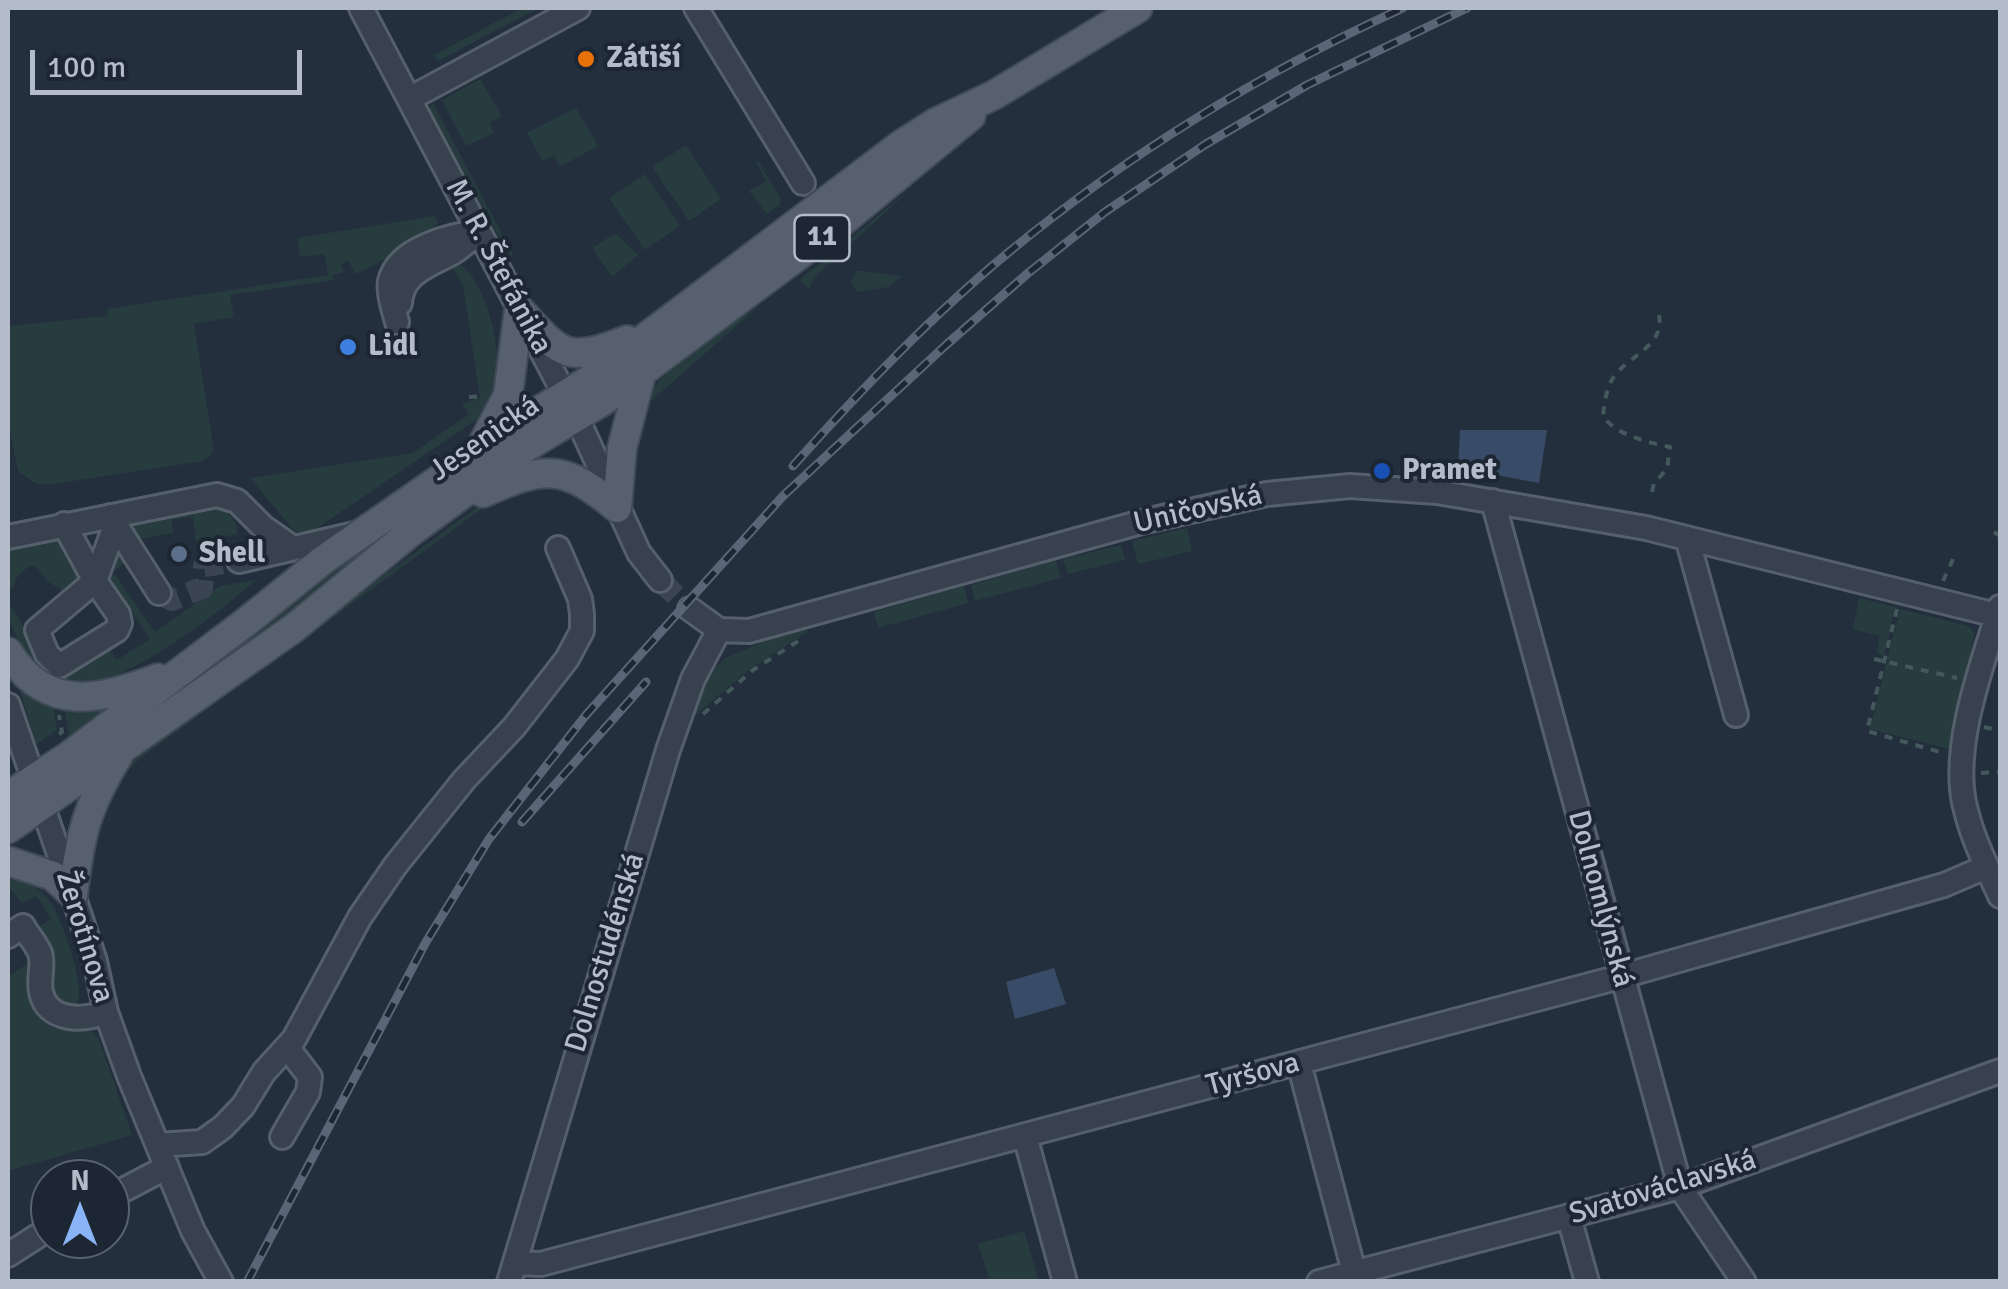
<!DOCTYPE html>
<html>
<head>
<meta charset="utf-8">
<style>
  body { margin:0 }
  #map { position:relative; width:2008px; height:1289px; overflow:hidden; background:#242f3e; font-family:Signika,sans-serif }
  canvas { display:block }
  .frame { position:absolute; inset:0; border:10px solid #b4bcc9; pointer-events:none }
  .north { position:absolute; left:30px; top:1159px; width:100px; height:100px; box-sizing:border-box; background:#1d2633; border:2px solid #59626f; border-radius:50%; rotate:0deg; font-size:28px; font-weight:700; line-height:40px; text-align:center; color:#b4bcc9 }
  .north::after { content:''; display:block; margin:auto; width:35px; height:45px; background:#8ab4f8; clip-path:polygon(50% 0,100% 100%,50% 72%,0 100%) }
  .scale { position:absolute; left:30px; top:50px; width:272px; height:45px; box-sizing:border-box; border:5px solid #b4bcc9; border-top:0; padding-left:12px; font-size:30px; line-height:35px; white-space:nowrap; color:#b4bcc9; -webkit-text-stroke:8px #1d2633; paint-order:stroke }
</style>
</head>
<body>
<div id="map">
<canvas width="2008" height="1289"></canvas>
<div class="frame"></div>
<div class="north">N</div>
<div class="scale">100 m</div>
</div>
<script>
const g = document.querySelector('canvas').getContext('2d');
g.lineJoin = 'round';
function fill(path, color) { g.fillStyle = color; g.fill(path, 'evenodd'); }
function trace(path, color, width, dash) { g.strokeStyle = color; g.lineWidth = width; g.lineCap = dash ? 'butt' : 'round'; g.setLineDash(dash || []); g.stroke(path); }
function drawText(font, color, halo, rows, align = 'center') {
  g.font = font + ' Signika,sans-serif'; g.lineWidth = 8; g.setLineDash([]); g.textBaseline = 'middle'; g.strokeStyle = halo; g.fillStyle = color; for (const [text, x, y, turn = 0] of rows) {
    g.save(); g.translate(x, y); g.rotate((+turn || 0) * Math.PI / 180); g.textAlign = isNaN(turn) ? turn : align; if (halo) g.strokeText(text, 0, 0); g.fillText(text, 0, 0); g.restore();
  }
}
fill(new Path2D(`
  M 522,8 L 539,8 L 438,61 L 434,55 Z
  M 480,79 L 502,116 L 489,122 L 494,133 L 466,146 L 442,100 Z
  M 433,103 L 513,255 L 510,257 L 429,109 Z
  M 576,108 L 598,146 L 560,167 L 554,156 L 542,161 L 527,133 Z
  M 686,145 L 721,199 L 689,221 L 652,167 Z
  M 758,161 L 781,199 L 780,204 L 767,214 L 749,191 L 766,181 L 756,162 Z
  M 645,174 L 680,226 L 645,250 L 609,198 Z
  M 912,188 L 815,277 L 809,289 L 799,280 Z
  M 435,216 L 439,223 L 423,234 L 425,239 L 356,274 L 348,261 L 341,264 L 344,272 L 333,275 L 334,280 L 230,295 L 234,317 L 194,324 L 214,451 L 203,461 L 53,484 L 36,484 L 18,471 L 8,422 L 9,326 L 108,316 L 107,309 L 328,275 L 325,254 L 300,257 L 297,238 Z
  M 615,233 L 638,255 L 612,277 L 592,248 Z
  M 457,264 C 484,273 501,348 498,374 C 496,390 488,405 479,418 L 313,531 L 296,533 L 250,478 L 413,453 L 469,414 L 462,404 L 480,397 L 463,286 L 452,267 Z
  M 856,271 L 862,271 L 902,276 L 888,287 L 857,292 L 851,283 Z
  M 758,307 L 643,408 C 656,368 724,329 758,307 Z
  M 437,498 L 356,557 L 279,624 L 192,689 L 78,761 L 261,628 L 355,548 Z
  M 483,503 L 490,503 L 142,757 L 107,789 L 124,769 L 175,727 Z
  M 216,507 C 228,511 238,521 237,534 L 196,542 L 193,517 L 172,520 L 173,533 L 136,540 L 124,522 Z
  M 1187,528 L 1192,551 L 1138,564 L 1132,541 Z
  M 62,536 L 83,579 L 63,590 L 48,582 L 35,566 L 29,566 L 17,577 L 13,588 L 8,590 L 8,543 Z
  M 1121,545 L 1125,560 L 1068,574 L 1063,559 Z
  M 116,548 L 126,562 L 113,572 L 155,632 L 220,586 L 256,580 C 223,610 127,683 84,684 C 62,684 45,675 31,658 C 17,641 8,625 8,602 L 52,671 L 108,646 L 117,660 L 150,639 L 107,575 Z
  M 1056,560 L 1061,578 L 975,601 L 971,585 Z
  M 964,586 L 968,603 L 878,628 L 874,612 Z
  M 1859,598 L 1895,607 L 1884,656 L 1877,654 L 1879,636 L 1853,629 Z
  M 1900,609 L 1968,626 L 1975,633 L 1950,749 L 1870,729 Z
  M 804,625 L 807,632 L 750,669 L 683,726 L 706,676 L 727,657 Z
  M 16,678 L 53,705 L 57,730 L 36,744 Z
  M 124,701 L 69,738 L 64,706 Z
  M 8,880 C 24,878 37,886 48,899 C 61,914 81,975 79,995 C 79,1002 76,1003 72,1008 L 63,1008 L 48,989 L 52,951 L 39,927 L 51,918 L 36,896 L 22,904 L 8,885 Z
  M 28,963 C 28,1006 36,1039 88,1028 L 99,1039 L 132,1135 L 8,1171 L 8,977 Z
  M 1024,1231 L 1039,1281 L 990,1281 L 978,1244 Z`), '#263c3f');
fill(new Path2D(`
  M 1460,430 L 1547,430 L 1539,483 L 1458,468 Z
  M 1054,968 L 1066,1004 L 1015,1019 L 1006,982 Z`), '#394c67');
trace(new Path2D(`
  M 660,580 L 690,609
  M 159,593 L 172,600 L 202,588 L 204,566 L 239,561`), '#3a4453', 22, [22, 11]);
const minor = new Path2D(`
  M 361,8 L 576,416 L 639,553 L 660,580
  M 696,8 L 803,183
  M 409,99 L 578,8
  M 400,303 C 402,273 428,266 452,253 C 462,247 470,239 479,232
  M 397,322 C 394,310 388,294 390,281 C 398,248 451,235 479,232
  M 1493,501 L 1680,1187 L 1744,1282
  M 110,516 L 159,593
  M 64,524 L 95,581 L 37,630 L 47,654 L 59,666 L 117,630 L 120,623 L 118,614 L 95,581 L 115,526
  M 8,537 L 217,495 L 237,501 L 263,527 L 293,548
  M 1687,538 L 1736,715
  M 239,561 L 355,534
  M 2000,607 C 1983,662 1952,744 1964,802 C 1971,836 1986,865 2000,896
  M 690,609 L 719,630 L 749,631 L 1145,521 L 1267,494 L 1350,486 L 1437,492 L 1646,528 L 2000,616
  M 8,705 L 73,895 L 95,961 L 106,1012 L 129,1076 L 193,1231 L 221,1282
  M 8,936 L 23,926 C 28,935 36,944 40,953 C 44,965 38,980 41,992 C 47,1022 83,1021 106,1012
  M 1299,1063 L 1354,1272 L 1360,1282
  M 1025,1136 L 1065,1282
  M 282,1137 L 308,1092 L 310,1077 L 287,1047
  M 158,1145 L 202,1142 L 223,1127 L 243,1106 L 264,1072 L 294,1039 L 360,917 L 395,866 L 464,780 L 514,727 L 567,659 L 582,631 L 582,614 L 580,599 L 558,548
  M 110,1197 L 167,1167
  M 1569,1217 L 1587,1282
  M 8,1255 L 50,1228
  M 515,1263 L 541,1264 L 1612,979 L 1944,885 L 1986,867
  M 509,1282 L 668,750 L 693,679 L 719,630
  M 1319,1282 L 1680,1187 L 2000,1071`);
const major = new Path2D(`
  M 519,309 C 561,355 566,364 627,340
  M 482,445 L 508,395 L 519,309
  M 483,493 C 545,465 564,464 617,508
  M 617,508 L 622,448 L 642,371
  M 8,652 C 47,714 100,700 158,678
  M 8,796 L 70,755 L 246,622 L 323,560 L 532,415 L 588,381 L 902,144 L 935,123 L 994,95 L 1138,8
  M 8,829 L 294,628 L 412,531 L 528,446 L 603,401 L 831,231 L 971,116
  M 8,861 L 53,876 L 73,895
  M 73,895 C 80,835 86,808 118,756`);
trace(minor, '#565f6c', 28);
trace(major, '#414a57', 32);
trace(new Path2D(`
  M 469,397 L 482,396
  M 1652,492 L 1654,483 L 1667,469 L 1670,447 C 1647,442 1619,436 1603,417 C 1604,405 1606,389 1613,378 C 1628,355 1665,347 1659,315
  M 1994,532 L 2000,536
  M 1943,581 L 1954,557
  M 1897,609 L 1867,731 L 1943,753
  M 1874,659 L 1957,678
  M 703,714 L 753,670 L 803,638
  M 1984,727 L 1997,730
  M 59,734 L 62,732 L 59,715
  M 1981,773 L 2000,772`), '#44595c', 4, [8, 8]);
trace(minor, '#38414e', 22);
trace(major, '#56606e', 28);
const rail = new Path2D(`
  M 793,466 C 860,391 931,316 1009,252 C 1128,154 1263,72 1403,8
  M 522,822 L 646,682
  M 247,1282 L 426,942 L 489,839 L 586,715 L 783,496 L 946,345 L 1027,274 L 1105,212 L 1206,144 L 1307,85 L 1467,8`);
trace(rail, '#5a6575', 9);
trace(rail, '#1d2633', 5, [15]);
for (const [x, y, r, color] of [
  [586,59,10,"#e8710a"],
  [348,347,10,"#3f7fe0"],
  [1382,471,10,"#1a4fb4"],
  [179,554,10,"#5c6f8a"]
]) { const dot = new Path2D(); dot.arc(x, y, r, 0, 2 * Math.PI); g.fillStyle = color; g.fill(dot); trace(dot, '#1d2633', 4); }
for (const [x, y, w] of [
  [822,238,55]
]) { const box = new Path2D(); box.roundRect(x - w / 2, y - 23, w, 46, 8); g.fillStyle = '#1d2633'; g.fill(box); trace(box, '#b4bcc9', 2.5); }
drawText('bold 28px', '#b4bcc9', null, [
  ["11",822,238]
]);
drawText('bold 30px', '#b4bcc9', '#1d2633', [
  ["Zátiší",606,59],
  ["Lidl",368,347],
  ["Pramet",1402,471],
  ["Shell",199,554]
], 'left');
drawText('30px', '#b4bcc9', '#1d2633', [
  ["M. R. Štefánika",498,267,62],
  ["Jesenická",485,439,-35],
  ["Uničovská",1198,510,-13],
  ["Dolnomlýnská",1600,899,75],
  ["Žerotínova",84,937,73],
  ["Dolnostudénská",606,953,-73],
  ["Tyršova",1253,1075,-15],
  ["Svatováclavská",1663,1188,-17]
]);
</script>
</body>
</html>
